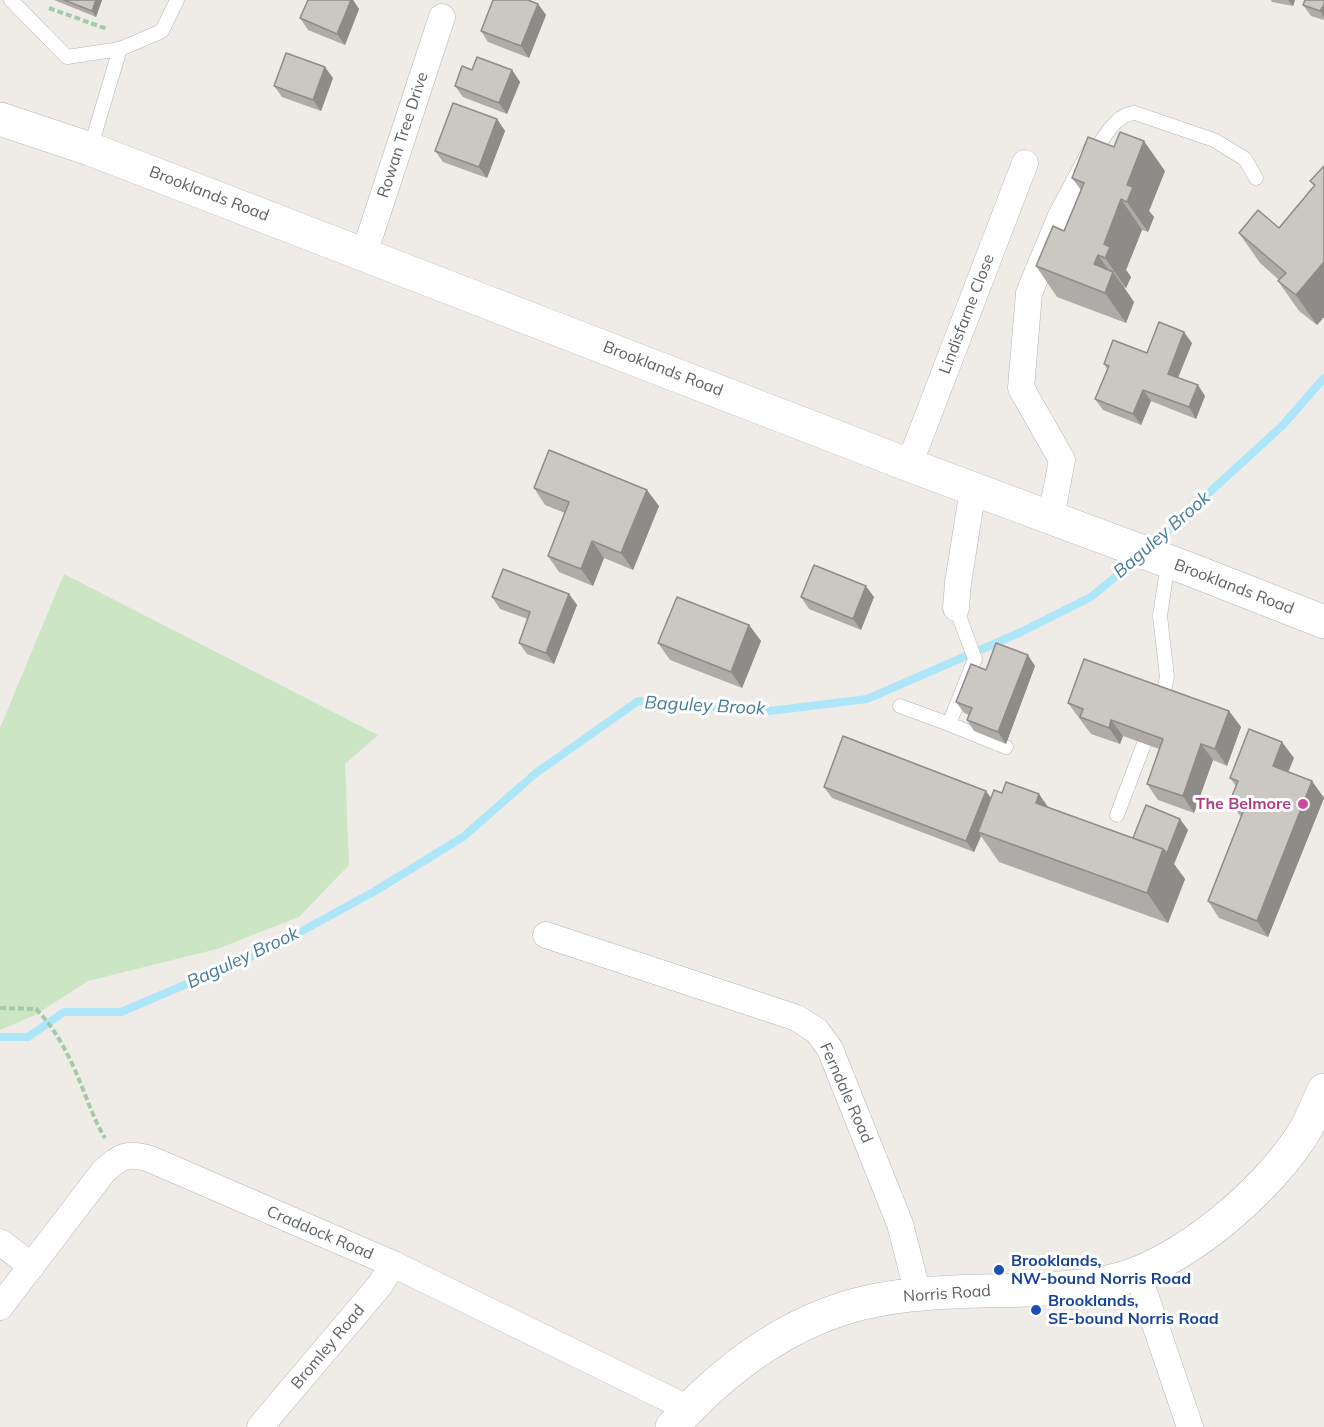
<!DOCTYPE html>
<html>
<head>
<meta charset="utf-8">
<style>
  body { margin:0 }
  canvas { display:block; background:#efece7 }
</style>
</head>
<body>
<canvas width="1324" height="1427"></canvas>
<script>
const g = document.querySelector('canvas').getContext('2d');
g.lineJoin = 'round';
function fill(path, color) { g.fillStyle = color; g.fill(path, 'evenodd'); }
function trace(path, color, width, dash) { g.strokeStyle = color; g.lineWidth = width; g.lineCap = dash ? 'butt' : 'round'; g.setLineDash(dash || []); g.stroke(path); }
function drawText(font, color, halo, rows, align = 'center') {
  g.font = font + ' Mulish,sans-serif'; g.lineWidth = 6; g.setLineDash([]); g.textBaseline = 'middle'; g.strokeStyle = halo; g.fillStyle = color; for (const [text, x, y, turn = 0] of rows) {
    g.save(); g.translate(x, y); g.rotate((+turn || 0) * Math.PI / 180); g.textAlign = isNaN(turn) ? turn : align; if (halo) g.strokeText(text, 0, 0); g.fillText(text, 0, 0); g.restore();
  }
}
fill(new Path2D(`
  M 64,574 L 378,735 L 345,764 L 349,865 L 299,917 L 217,949 L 88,981 L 35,1015 L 0,1030 L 0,728 Z`), '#cbe5c5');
trace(new Path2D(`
  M 1151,546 L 1283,425 L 1324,378
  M 0,1037 L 28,1037 L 64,1012 L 121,1012 L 271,948 L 375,891 L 463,837 L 536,773 L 638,701 L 770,711 L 867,699 L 1019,633 L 1091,597 L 1137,559`), '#ade5f9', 8);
const lane = new Path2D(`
  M 11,0 L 67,57 L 120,49 L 162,31 L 177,0
  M 90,149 L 120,49
  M 1096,149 C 1106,135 1116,114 1135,113 L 1214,140 L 1245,159 L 1256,178
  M 956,608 L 975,659 L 949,724 L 1006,747
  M 1162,699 L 1167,677 L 1160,616 L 1168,562
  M 900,706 L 949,724
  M 1117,815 L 1144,744`);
const street = new Path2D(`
  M 364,254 L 442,17
  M 909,465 L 1025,163
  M 1051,517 L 1062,460 L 1021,388 L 1029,293 L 1061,216 L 1094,154
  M 956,608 L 958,583 L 973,489
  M 546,935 L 797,1018 L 817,1031 L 830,1049 L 900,1224 L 918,1294
  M 0,1242 L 32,1266
  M 1138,1274 L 1190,1427
  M 0,1307 L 103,1172 C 121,1156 126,1152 150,1159 L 393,1264 L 689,1409
  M 260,1427 L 380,1285 L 393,1264`);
const secondary = new Path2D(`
  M 0,119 L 90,149 L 909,465 L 1189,569 L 1324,622
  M 672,1427 C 724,1369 786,1322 863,1303 C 943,1284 1027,1297 1107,1282 C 1177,1270 1272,1188 1307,1127 C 1313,1115 1318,1102 1324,1090`);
trace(lane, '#b2b5b8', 15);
trace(street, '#b2b5b8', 27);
trace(secondary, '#b1b5b8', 34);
trace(new Path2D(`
  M 49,8 L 107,29
  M 0,1008 L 36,1009 C 55,1028 70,1057 80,1082 C 88,1101 94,1120 105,1138`), '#a2caa7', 4, [6, 3]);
trace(lane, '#fff', 14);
trace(street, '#fff', 26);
trace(secondary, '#fff', 33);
fill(new Path2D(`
  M 54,0 L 102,0 L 96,17 Z
  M 308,0 L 353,0 L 359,9 L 345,45 L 308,30 L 300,18 Z
  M 1271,0 L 1295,0 L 1293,6 L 1272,2 Z
  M 1324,0 L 1324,20 L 1311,16 L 1303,5 Z
  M 538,4 L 546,15 L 529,58 L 488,42 L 481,31 Z
  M 472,70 L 512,70 L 520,82 L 507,114 L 463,97 L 455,86 Z
  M 333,78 L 321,111 L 282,97 L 274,86 Z
  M 497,119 L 505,131 L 487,178 L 443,162 L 435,151 Z
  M 1324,166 L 1324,317 L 1317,325 L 1299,311 L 1278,281 L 1279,280 L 1260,263 L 1239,233 L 1279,228 L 1314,186 L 1310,181 Z
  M 1165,171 L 1149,211 L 1154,217 L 1148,232 L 1142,230 L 1126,270 L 1131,277 L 1126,288 L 1124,287 L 1134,302 L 1126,323 L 1057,297 L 1036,266 L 1064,231 L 1081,190 L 1072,178 Z
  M 1192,343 L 1178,378 L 1205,396 L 1196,419 L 1151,401 L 1141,425 L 1103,410 L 1095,399 L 1107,369 L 1104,364 Z
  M 534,488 L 659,506 L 633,570 L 604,558 L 593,586 L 559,572 L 548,556 L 565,513 L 545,505 Z
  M 569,594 L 577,605 L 554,664 L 527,654 L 519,643 L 528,619 L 500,609 L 492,597 Z
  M 801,597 L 874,597 L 861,630 L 809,609 Z
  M 749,625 L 761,641 L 742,688 L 670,660 L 658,643 Z
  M 1035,666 L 1006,744 L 974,731 L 967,720 L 969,715 L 964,713 L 956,702 L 986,670 Z
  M 1068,703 L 1229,711 L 1241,727 L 1227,766 L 1213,760 L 1194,813 L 1158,800 L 1147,784 L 1159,749 L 1123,736 L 1120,744 L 1091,734 Z
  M 1294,758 L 1288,772 L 1312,781 L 1324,798 L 1268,937 L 1219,918 L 1208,901 L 1241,817 L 1230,801 L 1236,786 L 1230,778 Z
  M 824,787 L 991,798 L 1049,808 L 1133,838 L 1188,830 L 1174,864 L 1185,879 L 1168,923 L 999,862 L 981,836 L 974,852 L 832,798 Z`), '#afaba8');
fill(new Path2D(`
  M 96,0 L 102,0 L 96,17 L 92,11 Z
  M 351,0 L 353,0 L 359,9 L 345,45 L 337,34 Z
  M 1288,0 L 1295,0 L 1293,6 Z
  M 538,4 L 546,15 L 529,58 L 521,46 Z
  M 1324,5 L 1324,17 L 1320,11 Z
  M 325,67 L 333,78 L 321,111 L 313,100 Z
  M 512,70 L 520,82 L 507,114 L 499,103 Z
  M 497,119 L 505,131 L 487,178 L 479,167 Z
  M 1144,141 L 1165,171 L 1149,211 L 1154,217 L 1148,232 L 1127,202 L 1127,185 Z
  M 1121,199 L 1142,230 L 1126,270 L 1131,277 L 1126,288 L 1105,258 L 1104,244 Z
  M 1098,255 L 1112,275 L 1113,272 L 1134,302 L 1126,323 L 1105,293 L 1094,264 Z
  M 1324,262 L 1324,317 L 1317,325 L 1296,295 Z
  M 1184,332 L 1192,343 L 1175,385 L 1168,374 Z
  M 1198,385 L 1205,396 L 1196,419 L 1189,407 Z
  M 1143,390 L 1151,401 L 1141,425 L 1133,414 Z
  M 647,490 L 659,506 L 633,570 L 621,553 Z
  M 592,541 L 604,558 L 593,586 L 581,569 Z
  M 866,586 L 874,597 L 861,630 L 853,619 Z
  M 569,594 L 577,605 L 554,664 L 546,653 Z
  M 749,625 L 761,641 L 742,688 L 731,672 Z
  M 1028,655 L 1035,666 L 1006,744 L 998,732 Z
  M 1229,711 L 1241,727 L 1227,766 L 1215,749 Z
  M 1111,720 L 1123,736 L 1120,744 L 1109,728 Z
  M 1282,742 L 1294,758 L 1284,782 L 1273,766 Z
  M 1201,744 L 1213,760 L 1194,813 L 1183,796 Z
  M 1312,781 L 1324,798 L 1268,937 L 1257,921 Z
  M 986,791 L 994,802 L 978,832 L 981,836 L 974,852 L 966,841 Z
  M 1039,794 L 1060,824 L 1036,803 Z
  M 1180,819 L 1188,830 L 1174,864 L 1185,879 L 1168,923 L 1147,893 L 1163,849 Z`), '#8e8b88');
const building = new Path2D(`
  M 64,0 L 96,0 L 92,11 Z
  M 308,0 L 351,0 L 337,34 L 300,18 Z
  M 493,0 L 528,0 L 538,4 L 521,46 L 481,31 Z
  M 1305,0 L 1324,0 L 1324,5 L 1320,11 L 1303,5 Z
  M 286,53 L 325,67 L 313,100 L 274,86 Z
  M 477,57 L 512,70 L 499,103 L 455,86 L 462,66 L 472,70 Z
  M 453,103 L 497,119 L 479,167 L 435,151 Z
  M 1120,132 L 1144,141 L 1127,185 L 1133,187 L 1127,202 L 1121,199 L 1104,244 L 1110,247 L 1105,258 L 1098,255 L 1094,264 L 1113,272 L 1105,293 L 1036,266 L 1053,226 L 1064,231 L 1084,183 L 1072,178 L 1088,137 L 1114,147 Z
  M 1324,166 L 1324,262 L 1296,295 L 1278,281 L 1286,273 L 1239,233 L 1258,210 L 1279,228 L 1315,185 L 1310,181 Z
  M 1159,322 L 1184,332 L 1168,374 L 1198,385 L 1189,407 L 1143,390 L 1133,414 L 1095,399 L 1109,366 L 1104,364 L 1113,340 L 1147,353 Z
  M 549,450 L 647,490 L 621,553 L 592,541 L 581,569 L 548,556 L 569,502 L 534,488 Z
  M 814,565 L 866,586 L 853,619 L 801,597 Z
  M 503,569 L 569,594 L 546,653 L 519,643 L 530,612 L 492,597 Z
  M 677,597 L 749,625 L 731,672 L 658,643 Z
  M 996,643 L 1028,655 L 998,732 L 967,720 L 972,708 L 956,702 L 971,664 L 986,670 Z
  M 1084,659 L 1229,711 L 1215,749 L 1201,744 L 1183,796 L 1147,784 L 1163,739 L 1111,720 L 1109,728 L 1080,717 L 1083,709 L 1068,703 Z
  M 1249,729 L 1282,742 L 1273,766 L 1312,781 L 1257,921 L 1208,901 L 1245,807 L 1230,801 L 1238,781 L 1230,778 Z
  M 843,736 L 986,791 L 966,841 L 824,787 Z
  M 1006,782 L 1039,794 L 1036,803 L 1163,849 L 1147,893 L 978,832 L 994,790 L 1002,793 Z
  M 1146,805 L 1180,819 L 1167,853 L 1163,849 L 1133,838 Z`);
fill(building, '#cbc7c3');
trace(building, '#8e8b88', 1.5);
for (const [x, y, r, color] of [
  [1303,804,6,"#d1479c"],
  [999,1270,6,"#1a4fb4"],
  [1036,1310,6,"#1a4fb4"]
]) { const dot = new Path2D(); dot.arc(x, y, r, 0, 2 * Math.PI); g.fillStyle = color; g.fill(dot); trace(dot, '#fff', 2); }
drawText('16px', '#5e6366', '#fff', [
  ["Rowan Tree Drive",403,135,-72],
  ["Brooklands Road",209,194,21],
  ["Lindisfarne Close",967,314,-69],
  ["Brooklands Road",663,369,21],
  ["Brooklands Road",1234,587,21],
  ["Ferndale Road",846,1093,66],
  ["Craddock Road",320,1233,23],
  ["Norris Road",947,1294,-4],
  ["Bromley Road",328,1347,-50]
]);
drawText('bold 16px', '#b23c85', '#fff', [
  ["The Belmore",1291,804]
], 'right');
drawText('bold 16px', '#164399', '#fff', [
  ["Brooklands,",1011,1261],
  ["NW-bound Norris Road",1011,1279],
  ["Brooklands,",1048,1301],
  ["SE-bound Norris Road",1048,1319]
], 'left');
drawText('italic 18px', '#437c9a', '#fff', [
  ["Baguley Brook",1162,535,-41],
  ["Baguley Brook",705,706,3],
  ["Baguley Brook",243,958,-25]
]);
</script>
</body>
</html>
